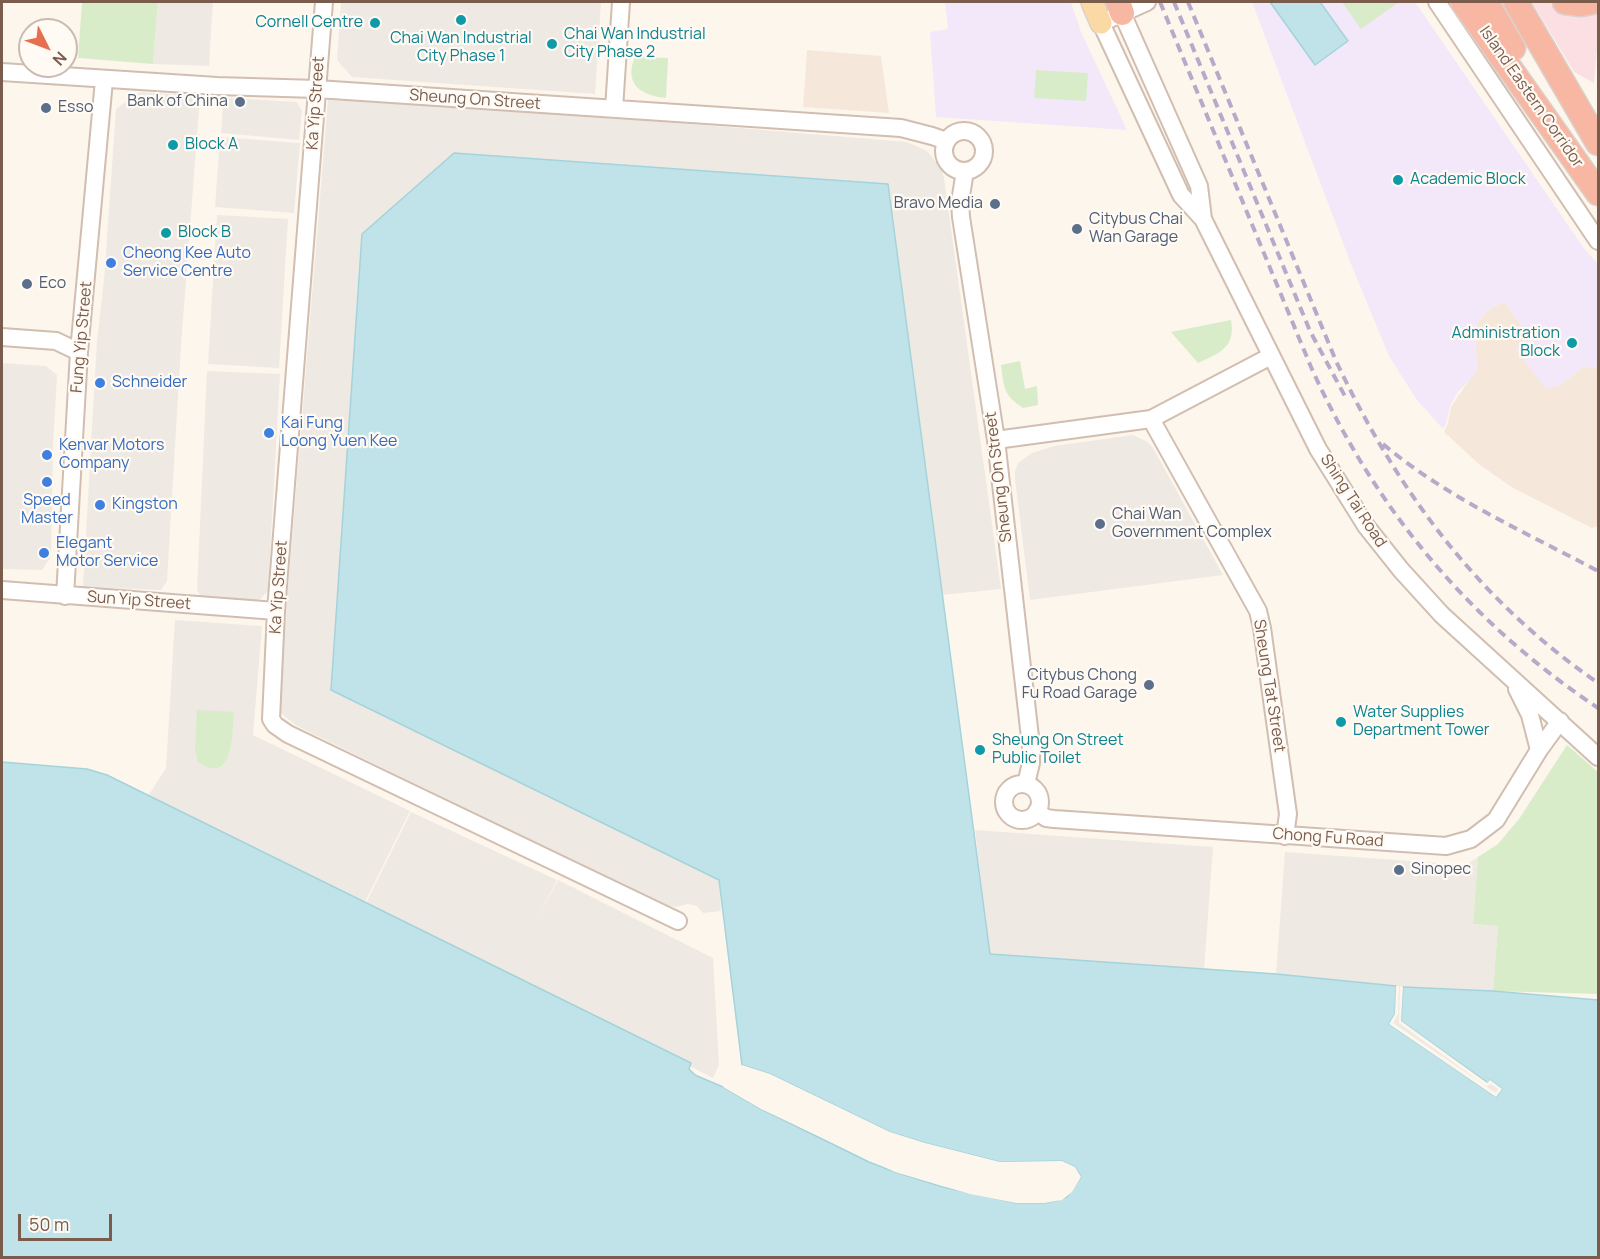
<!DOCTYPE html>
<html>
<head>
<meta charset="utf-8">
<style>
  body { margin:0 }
  #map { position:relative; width:1600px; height:1259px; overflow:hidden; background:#fdf6ec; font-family:Manrope,sans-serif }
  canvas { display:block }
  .frame { position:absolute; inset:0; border:3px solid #7a5c4d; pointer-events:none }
  .north { position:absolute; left:18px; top:18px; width:60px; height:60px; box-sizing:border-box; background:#fffaf3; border:2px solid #cabbb1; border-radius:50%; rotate:132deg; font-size:16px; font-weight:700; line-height:24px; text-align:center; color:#7a5c4d }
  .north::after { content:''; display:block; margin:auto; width:21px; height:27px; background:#e76f51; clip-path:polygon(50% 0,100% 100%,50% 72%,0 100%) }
  .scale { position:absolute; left:18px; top:1214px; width:94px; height:27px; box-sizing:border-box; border:3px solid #7a5c4d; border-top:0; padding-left:8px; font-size:18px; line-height:21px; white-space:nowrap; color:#7a5c4d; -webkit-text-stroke:4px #fffaf3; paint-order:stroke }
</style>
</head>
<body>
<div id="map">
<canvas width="1600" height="1259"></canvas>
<div class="frame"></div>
<div class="north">N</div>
<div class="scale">50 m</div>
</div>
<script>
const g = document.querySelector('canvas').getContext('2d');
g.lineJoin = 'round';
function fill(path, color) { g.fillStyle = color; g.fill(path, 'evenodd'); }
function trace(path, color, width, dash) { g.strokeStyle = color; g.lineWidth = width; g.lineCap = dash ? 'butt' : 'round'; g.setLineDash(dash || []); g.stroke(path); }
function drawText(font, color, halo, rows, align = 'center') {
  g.font = font + ' Manrope,sans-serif'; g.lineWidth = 4.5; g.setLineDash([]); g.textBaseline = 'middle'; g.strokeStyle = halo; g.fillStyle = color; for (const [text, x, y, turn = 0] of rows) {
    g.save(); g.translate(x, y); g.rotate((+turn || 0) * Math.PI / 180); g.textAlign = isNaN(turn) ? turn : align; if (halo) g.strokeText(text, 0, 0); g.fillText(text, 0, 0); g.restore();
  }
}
fill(new Path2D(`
  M 807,50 L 881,56 L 889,113 L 803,107 Z
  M 1504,301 L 1531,338 L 1516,350 L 1559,386 L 1585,366 L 1593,369 L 1598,365 L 1598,526 L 1592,528 L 1513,488 L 1480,465 L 1444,432 L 1448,423 L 1451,407 L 1477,368 L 1475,333 L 1477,323 L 1486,312 Z`), '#f5e8da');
fill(new Path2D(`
  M 158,2 L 213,2 L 209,66 L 153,64 Z
  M 341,2 L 601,2 L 595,94 L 352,77 L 337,60 Z
  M 140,92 L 200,96 L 181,346 L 167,581 L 161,590 L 83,587 L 97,341 L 104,280 L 116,109 Z
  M 228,98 L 297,102 L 302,111 L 299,140 L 221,133 L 223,105 Z
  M 328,100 L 451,104 L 907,142 L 927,151 L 941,168 L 944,178 L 1001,589 L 942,595 L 719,880 L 721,911 L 703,913 L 697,906 L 688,904 L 676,907 L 657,904 L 485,818 L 297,726 L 278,711 Z
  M 220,137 L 300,143 L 294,213 L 215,207 Z
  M 217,215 L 288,219 L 279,368 L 208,364 Z
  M 2,363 L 46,366 L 57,375 L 53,446 L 51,556 L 42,570 L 2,569 Z
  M 207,371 L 280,374 L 268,591 L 256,603 L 203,600 L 197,590 Z
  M 1133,435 L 1148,442 L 1153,448 L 1223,575 L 1030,600 L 1015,479 L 1015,471 L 1018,463 L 1032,453 L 1054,446 Z
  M 175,620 L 262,626 L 253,735 L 410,811 L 365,902 L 148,796 L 166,768 Z
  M 411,812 L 557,880 L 534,925 L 558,880 L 713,958 L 719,1065 L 713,1078 L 509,973 L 366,903 Z
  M 975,830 L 1213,847 L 1204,970 L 990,955 Z
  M 1285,852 L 1466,865 L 1478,857 L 1473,924 L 1498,926 L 1493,991 L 1457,991 L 1488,1083 L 1502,1089 L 1496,1097 L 1389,1024 L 1395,986 L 1276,974 Z`), '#efe9e4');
fill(new Path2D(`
  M 945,2 L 1071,2 L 1081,32 L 1127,130 L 936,117 L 930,32 L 948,29 Z
  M 1252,2 L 1415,2 L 1583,247 L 1598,264 L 1598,365 L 1593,369 L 1585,366 L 1559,386 L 1545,388 L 1516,349 L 1531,338 L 1504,301 L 1486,312 L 1477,323 L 1475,333 L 1477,368 L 1473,376 L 1457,393 L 1450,406 L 1446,424 L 1443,429 L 1417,400 L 1389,356 L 1351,264 Z`), '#f3e8fa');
fill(new Path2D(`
  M 1532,2 L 1598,2 L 1598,37 L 1594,83 L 1574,72 Z`), '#fbdfe3');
fill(new Path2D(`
  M 82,2 L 158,2 L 153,64 L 78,58 Z
  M 1342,2 L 1399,2 L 1361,29 Z
  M 635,57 L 668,58 L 666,98 C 642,96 623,84 635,57 Z
  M 1036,70 L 1088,73 L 1086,101 L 1034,98 Z
  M 1231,320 C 1236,348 1219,353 1198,363 L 1171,332 Z
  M 1020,361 L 1025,389 L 1037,386 L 1038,405 L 1023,408 C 1003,395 1004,387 1001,365 Z
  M 197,710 L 234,712 C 232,733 234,787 198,762 L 195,749 Z
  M 1567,745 L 1598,772 L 1598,994 L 1493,991 L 1498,926 L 1473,924 L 1478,857 L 1498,844 L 1519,819 Z`), '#d8ecc9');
const water = new Path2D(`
  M 1270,2 L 1320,2 L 1348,41 L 1315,65 Z
  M 454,153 L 888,184 L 990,954 L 1276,974 L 1396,986 L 1395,1014 L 1389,1024 L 1496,1097 L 1502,1089 L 1490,1080 L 1488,1083 L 1401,1021 L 1403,987 L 1493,991 L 1598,1000 L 1598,1257 L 2,1257 L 2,762 L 87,769 L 107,775 L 691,1063 L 689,1069 L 695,1075 L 723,1087 L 761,1109 L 869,1162 L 895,1172 L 943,1187 L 1016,1203 L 1044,1203 L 1056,1201 L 1067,1197 L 1081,1177 L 1075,1167 L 1062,1161 L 1000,1162 L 925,1143 L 890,1132 L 770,1074 L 742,1065 L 719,880 L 331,690 L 362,234 Z`);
fill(water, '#bfe3e8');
trace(water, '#a5d3da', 1.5);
fill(new Path2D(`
  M 1396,986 L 1399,986 L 1398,1014 L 1393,1023 L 1496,1093 L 1498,1089 L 1491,1084 L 1486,1086 L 1399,1023 L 1400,986 L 1403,987 L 1401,1021 L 1487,1083 L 1490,1080 L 1502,1089 L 1496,1097 L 1389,1024 L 1395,1014 Z
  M 742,1065 L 770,1074 L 890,1132 L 925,1143 L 1000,1162 L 1062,1161 L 1075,1167 L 1081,1177 L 1072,1192 L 1062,1200 L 1044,1203 L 1016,1203 L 970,1194 L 895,1172 L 761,1109 L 723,1087 L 725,1085 L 763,1107 L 870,1159 L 896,1169 L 971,1191 L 1016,1200 L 1055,1198 L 1070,1190 L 1078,1177 L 1073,1170 L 1061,1164 L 1000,1165 L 924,1146 L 889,1135 L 768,1077 L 740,1067 Z`), '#fdf6ec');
const minor = new Path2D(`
  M 324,2 L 276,611 L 271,719 L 275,725 L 288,734 L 678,921
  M 1147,2 L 1101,23 L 1181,195 L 1203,219 L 1318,449 L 1366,526 L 1401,570 L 1442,615 L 1598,757
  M 1437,2 L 1598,241
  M 1122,13 L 1199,186 L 1203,219
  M 2,72 L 217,86 L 317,89 L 901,128 L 932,136 L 947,141
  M 614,109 L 621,2
  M944 151a20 20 0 1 1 40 0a20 20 0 1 1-40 0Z
  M 965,171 L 960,202 L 961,217 L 996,440 L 1031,746 L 1031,763 L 1026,784
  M 2,337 L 56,341 L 79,352
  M 1151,419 L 1258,611 L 1262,628 L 1288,814 L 1285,836
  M 996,440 L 1151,419 L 1271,356
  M 2,590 L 276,611
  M 65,596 L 79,352 L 104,80
  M 1517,689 L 1530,715 L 1539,750
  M1004 802a18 18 0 1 1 36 0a18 18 0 1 1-36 0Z
  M 1037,811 L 1046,818 L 1054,819 L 1446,846 L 1471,839 L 1496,820 L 1539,750 L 1560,721`);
const major = new Path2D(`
  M 1092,2 L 1101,23`);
const highway = new Path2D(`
  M 1118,2 L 1122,13
  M 1463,2 L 1598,193
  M 1486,2 L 1513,48
  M 1516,2 L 1598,143
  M 1565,2 L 1581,4 L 1592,2`);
trace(minor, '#d1beb0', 20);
trace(major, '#dad1cd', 24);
trace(highway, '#dad1cd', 27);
trace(minor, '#fff', 16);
trace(major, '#fbd9a5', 21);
trace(highway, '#f7b7a3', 24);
trace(new Path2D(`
  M 1160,2 L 1311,367 C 1375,509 1469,622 1598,708
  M 1174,2 L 1310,331 L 1347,400
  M 1188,2 L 1336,361 C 1398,492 1478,600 1598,683
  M 1383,444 C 1447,498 1525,532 1598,571`), '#b9a8c9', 4, [9, 6]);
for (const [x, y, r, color] of [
  [461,20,6,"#0f9aa8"],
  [375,23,6,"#0f9aa8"],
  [552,44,6,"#0f9aa8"],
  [240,102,6,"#5c6f8a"],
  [46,108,6,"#5c6f8a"],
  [173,145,6,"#0f9aa8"],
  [1398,180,6,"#0f9aa8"],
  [995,204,6,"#5c6f8a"],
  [1077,229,6,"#5c6f8a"],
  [166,233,6,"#0f9aa8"],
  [111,263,6,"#3f7fe0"],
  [27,284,6,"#5c6f8a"],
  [1572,343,6,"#0f9aa8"],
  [100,383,6,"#3f7fe0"],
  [269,433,6,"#3f7fe0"],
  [47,455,6,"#3f7fe0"],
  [47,482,6,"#3f7fe0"],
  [100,505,6,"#3f7fe0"],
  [1100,524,6,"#5c6f8a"],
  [44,553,6,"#3f7fe0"],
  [1149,685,6,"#5c6f8a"],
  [1341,722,6,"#0f9aa8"],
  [980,750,6,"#0f9aa8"],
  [1399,870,6,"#5c6f8a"]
]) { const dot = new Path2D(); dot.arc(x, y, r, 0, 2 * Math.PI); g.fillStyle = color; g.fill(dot); trace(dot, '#fffaf3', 2); }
drawText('16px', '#0d838f', '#fffaf3', [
  ["Cornell Centre",363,23,"right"],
  ["Chai Wan Industrial",564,35],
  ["City Phase 2",564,53],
  ["Chai Wan Industrial",461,39,"center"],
  ["City Phase 1",461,57,"center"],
  ["Block A",185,145],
  ["Academic Block",1410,180],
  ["Block B",178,233],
  ["Administration",1560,334,"right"],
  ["Block",1560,352,"right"],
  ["Water Supplies",1353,713],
  ["Department Tower",1353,731],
  ["Sheung On Street",992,741],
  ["Public Toilet",992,759]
], 'left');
drawText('16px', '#7a5c4d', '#fffaf3', [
  ["Island Eastern Corridor",1531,97,55],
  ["Sheung On Street",475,100,4],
  ["Ka Yip Street",316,103,-86],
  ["Fung Yip Street",82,337,-85],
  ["Sheung On Street",999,477,-97],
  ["Shing Tai Road",1353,501,57],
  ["Ka Yip Street",279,587,-86],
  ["Sun Yip Street",139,601,4],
  ["Sheung Tat Street",1269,686,81],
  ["Chong Fu Road",1328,838,4]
]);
drawText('16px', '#4e5e75', '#fffaf3', [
  ["Bank of China",228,102,"right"],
  ["Esso",58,108],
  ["Bravo Media",983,204,"right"],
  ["Citybus Chai",1089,220],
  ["Wan Garage",1089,238],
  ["Eco",39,284],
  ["Chai Wan",1112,515],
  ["Government Complex",1112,533],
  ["Citybus Chong",1137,676,"right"],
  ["Fu Road Garage",1137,694,"right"],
  ["Sinopec",1411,870]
], 'left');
drawText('16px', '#366cbe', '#fffaf3', [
  ["Cheong Kee Auto",123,254],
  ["Service Centre",123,272],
  ["Schneider",112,383],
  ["Kai Fung",281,424],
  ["Loong Yuen Kee",281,442],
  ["Kenvar Motors",59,446],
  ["Company",59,464],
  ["Speed",47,501,"center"],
  ["Master",47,519,"center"],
  ["Kingston",112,505],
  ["Elegant",56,544],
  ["Motor Service",56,562]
], 'left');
</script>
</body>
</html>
